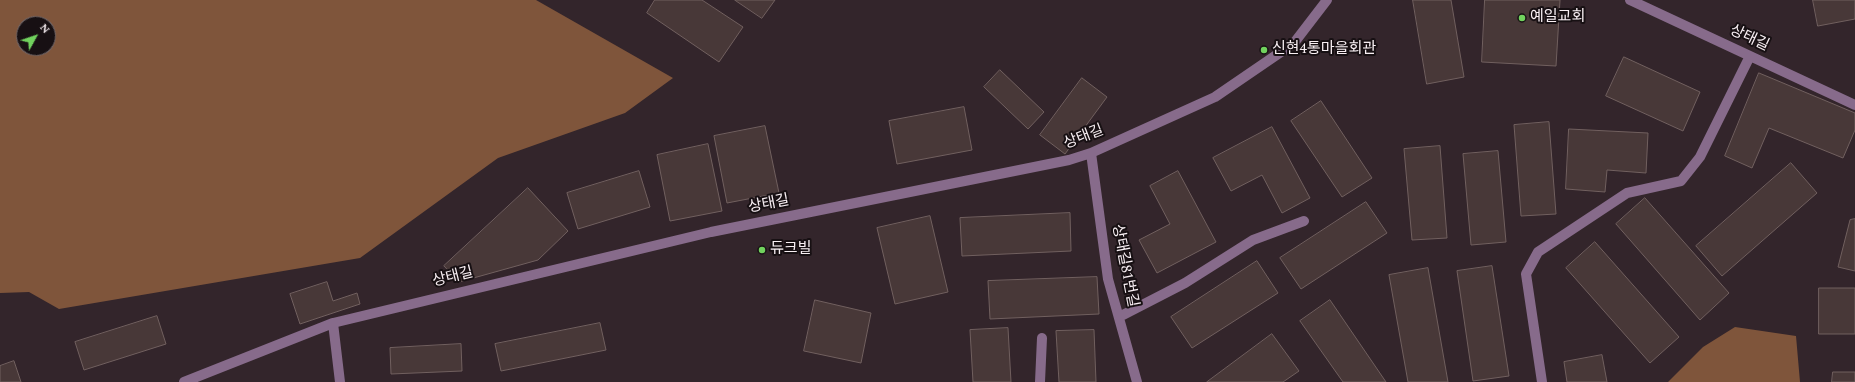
<!DOCTYPE html>
<html>
<head>
<meta charset="utf-8">
<style>
  body { margin:0 }
  #map { position:relative; width:1855px; height:382px; overflow:hidden; background:#33252b; font-family:Spectral,serif }
  canvas { display:block }
  .north { position:absolute; left:16px; top:16px; width:40px; height:40px; box-sizing:border-box; background:#171013; border:1px solid #71696d; border-radius:50%; rotate:50deg; font-size:11px; font-weight:700; line-height:16px; text-align:center; color:#f8eff3 }
  .north::after { content:''; display:block; margin:auto; width:14px; height:18px; background:#71d25e; clip-path:polygon(50% 0,100% 100%,50% 72%,0 100%) }
</style>
</head>
<body>
<div id="map">
<canvas width="1855" height="382"></canvas>
<div class="north">N</div>
</div>
<script>
const g = document.querySelector('canvas').getContext('2d');
g.lineJoin = 'round';
function fill(path, color) { g.fillStyle = color; g.fill(path, 'evenodd'); }
function trace(path, color, width, dash) { g.strokeStyle = color; g.lineWidth = width; g.lineCap = dash ? 'butt' : 'round'; g.setLineDash(dash || []); g.stroke(path); }
function drawText(font, color, halo, rows, align = 'center') {
  g.font = font + ' Spectral,"Noto Sans KR",serif'; g.lineWidth = 4; g.setLineDash([]); g.textBaseline = 'middle'; g.strokeStyle = halo; g.fillStyle = color; for (const [text, x, y, turn = 0] of rows) {
    g.save(); g.translate(x, y); g.rotate((+turn || 0) * Math.PI / 180); g.textAlign = isNaN(turn) ? turn : align; if (halo) g.strokeText(text, 0, 0); g.fillText(text, 0, 0); g.restore();
  }
}
fill(new Path2D(`
  M 0,0 L 536,0 L 673,78 L 625,113 L 498,158 L 360,258 L 59,309 L 29,292 L 0,293 ZM 24,24 L 48,24 L 48,48 L 24,48 Z
  M 1735,327 L 1796,336 L 1800,382 L 1668,382 L 1703,347 Z`), '#7f553b');
const building = new Path2D(`
  M 655,0 L 702,0 L 743,27 L 719,62 L 647,13 Z
  M 735,0 L 775,0 L 762,18 Z
  M 1413,0 L 1451,0 L 1464,77 L 1427,84 Z
  M 1485,0 L 1560,0 L 1556,66 L 1482,62 Z
  M 1813,0 L 1855,0 L 1855,19 L 1818,26 Z
  M 1624,57 L 1700,92 L 1683,131 L 1606,96 Z
  M 1000,70 L 1044,112 L 1028,129 L 984,87 Z
  M 1759,73 L 1855,113 L 1855,130 L 1843,158 L 1769,128 L 1752,168 L 1725,156 Z
  M 1082,78 L 1107,97 L 1065,154 L 1040,135 Z
  M 1321,101 L 1372,178 L 1342,197 L 1291,121 Z
  M 964,107 L 972,150 L 897,164 L 889,121 Z
  M 1549,122 L 1556,214 L 1521,216 L 1514,125 Z
  M 765,126 L 779,193 L 727,203 L 714,136 Z
  M 1272,127 L 1310,198 L 1282,213 L 1262,175 L 1231,191 L 1213,158 Z
  M 1569,129 L 1648,133 L 1646,173 L 1607,170 L 1605,192 L 1566,189 Z
  M 708,144 L 722,211 L 670,221 L 657,155 Z
  M 1440,146 L 1447,238 L 1412,240 L 1404,149 Z
  M 1498,151 L 1506,242 L 1471,245 L 1463,154 Z
  M 1791,163 L 1817,193 L 1722,276 L 1696,246 Z
  M 639,171 L 650,207 L 578,229 L 567,193 Z
  M 1178,171 L 1216,242 L 1157,273 L 1139,240 L 1170,224 L 1150,186 Z
  M 528,188 L 568,231 L 538,260 L 459,282 L 444,266 Z
  M 1645,198 L 1729,293 L 1700,320 L 1616,224 Z
  M 1366,202 L 1387,233 L 1301,289 L 1280,258 Z
  M 1070,213 L 1071,251 L 962,256 L 960,218 Z
  M 930,216 L 948,292 L 895,304 L 877,228 Z
  M 1855,219 L 1855,271 L 1838,267 L 1850,220 Z
  M 1595,242 L 1679,337 L 1650,363 L 1566,268 Z
  M 1257,261 L 1278,293 L 1192,348 L 1171,317 Z
  M 1492,266 L 1509,376 L 1473,381 L 1457,271 Z
  M 1428,268 L 1448,382 L 1408,382 L 1389,275 Z
  M 1097,277 L 1099,314 L 990,319 L 988,281 Z
  M 327,282 L 333,301 L 357,293 L 360,304 L 300,324 L 290,294 Z
  M 1819,288 L 1855,288 L 1855,334 L 1819,334 Z
  M 815,300 L 871,313 L 861,363 L 804,351 Z
  M 1330,300 L 1386,382 L 1343,382 L 1300,321 Z
  M 157,316 L 166,344 L 84,370 L 75,342 Z
  M 600,323 L 606,350 L 501,371 L 495,344 Z
  M 1008,328 L 1011,382 L 973,382 L 970,330 Z
  M 1094,330 L 1096,382 L 1059,382 L 1056,331 Z
  M 1272,334 L 1299,371 L 1283,382 L 1207,382 Z
  M 461,344 L 462,371 L 391,374 L 390,348 Z
  M 1602,355 L 1607,382 L 1567,382 L 1564,362 Z
  M 14,361 L 21,382 L 0,382 L 0,366 Z
  M 1833,372 L 1855,372 L 1855,382 L 1832,382 Z`);
fill(building, '#483838');
trace(building, '#71605f', 1);
trace(new Path2D(`
  M 1630,0 L 1855,105
  M 1091,153 L 1108,279 L 1137,382
  M 1119,317 L 1185,283 L 1253,240 L 1304,221
  M 333,323 L 340,382
  M 184,382 L 333,323 L 711,232 L 1069,160 L 1091,153 L 1215,97 L 1294,43 L 1327,0
  M 1040,382 L 1042,338
  M 1542,382 L 1526,274 L 1538,252 L 1627,193 L 1681,181 L 1700,157 L 1750,56`), '#876b8b', 10);
for (const [x, y, r, color] of [
  [1522,18,4,"#71d25e"],
  [1264,50,4,"#71d25e"],
  [762,250,4,"#71d25e"]
]) { const dot = new Path2D(); dot.arc(x, y, r, 0, 2 * Math.PI); g.fillStyle = color; g.fill(dot); trace(dot, '#171013', 1.5); }
drawText('15px', '#f8eff3', '#171013', [
  ["예일교회",1530,18],
  ["신현4통마을회관",1272,50],
  ["듀크빌",770,250]
], 'left');
drawText('15px', '#f8eff3', '#171013', [
  ["상태길",1749,39,25],
  ["상태길",1084,138,-21],
  ["상태길",769,205,-11],
  ["상태길81번길",1124,266,79],
  ["상태길",453,278,-14]
]);
</script>
</body>
</html>
